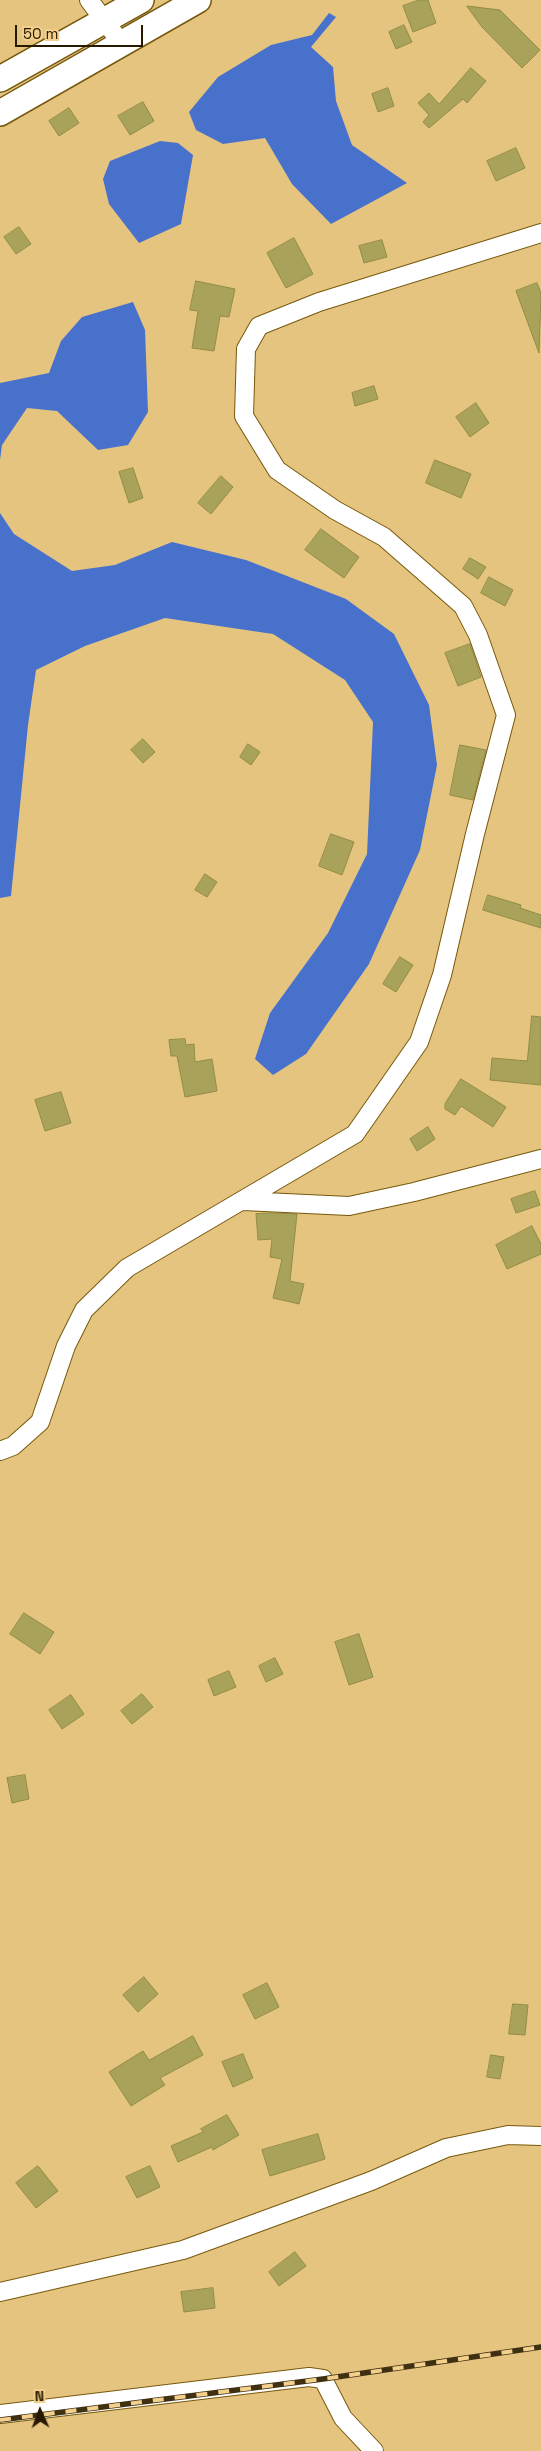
<!DOCTYPE html>
<html>
<head>
<meta charset="utf-8">
<style>
  body { margin:0 }
  #map { position:relative; width:541px; height:2451px; overflow:hidden; background:#e5c480; font-family:"Space Grotesk",sans-serif }
  canvas { display:block }
  .north { position:absolute; left:15px; top:2386px; width:50px; height:50px; -webkit-text-stroke:4px #f3d18c; paint-order:stroke; rotate:358deg; font-size:14px; font-weight:700; line-height:20px; text-align:center; color:#261900 }
  .north::after { content:''; display:block; margin:auto; width:18px; height:22px; background:#261900; clip-path:polygon(50% 0,100% 100%,50% 72%,0 100%) }
  .scale { position:absolute; left:15px; top:25px; width:128px; height:22px; box-sizing:border-box; border:2px solid #261900; border-top:0; padding-left:6px; font-size:15px; line-height:18px; white-space:nowrap; color:#261900; -webkit-text-stroke:4px #f3d18c; paint-order:stroke }
</style>
</head>
<body>
<div id="map">
<canvas width="541" height="2451"></canvas>
<div class="north">N</div>
<div class="scale">50 m</div>
</div>
<script>
const g = document.querySelector('canvas').getContext('2d');
g.lineJoin = 'round';
function fill(path, color) { g.fillStyle = color; g.fill(path, 'evenodd'); }
function trace(path, color, width, dash) { g.strokeStyle = color; g.lineWidth = width; g.lineCap = dash ? 'butt' : 'round'; g.setLineDash(dash || []); g.stroke(path); }
fill(new Path2D(`
  M 329,13 L 336,17 L 311,47 L 333,67 L 336,101 L 352,145 L 407,183 L 331,224 L 292,184 L 265,138 L 223,144 L 196,130 L 189,112 L 218,77 L 271,45 L 312,35 Z
  M 160,141 L 178,143 L 193,155 L 181,224 L 139,243 L 109,204 L 103,179 L 110,161 Z
  M 133,302 L 145,330 L 148,412 L 128,445 L 98,450 L 57,411 L 27,408 L 2,445 L 0,460 L 0,383 L 49,373 L 61,341 L 82,317 Z
  M 0,513 L 14,534 L 72,571 L 115,565 L 172,542 L 246,560 L 346,599 L 394,634 L 429,705 L 437,765 L 420,850 L 369,964 L 306,1054 L 273,1075 L 255,1059 L 270,1013 L 328,933 L 367,854 L 373,722 L 345,680 L 273,634 L 165,618 L 85,646 L 36,670 L 28,725 L 11,896 L 0,898 Z`), '#4871cc');
const building = new Path2D(`
  M 419,0 L 428,0 L 436,23 L 413,32 L 403,6 Z
  M 467,6 L 500,10 L 540,50 L 522,68 L 482,27 Z
  M 404,25 L 412,42 L 396,49 L 389,32 Z
  M 471,68 L 486,81 L 467,103 L 463,99 L 429,128 L 423,122 L 429,115 L 418,103 L 429,93 L 439,104 Z
  M 388,88 L 394,106 L 378,112 L 372,94 Z
  M 143,102 L 154,121 L 130,135 L 118,116 Z
  M 69,108 L 79,123 L 59,136 L 49,121 Z
  M 516,148 L 525,168 L 496,181 L 487,161 Z
  M 19,227 L 31,244 L 16,254 L 4,237 Z
  M 294,238 L 313,274 L 286,288 L 267,253 Z
  M 382,240 L 387,257 L 364,263 L 359,246 Z
  M 196,281 L 235,289 L 229,317 L 220,316 L 214,351 L 192,348 L 198,311 L 190,310 Z
  M 537,283 L 541,293 L 539,353 L 516,291 Z
  M 374,386 L 378,399 L 355,406 L 352,393 Z
  M 476,403 L 489,423 L 470,437 L 456,417 Z
  M 435,460 L 471,474 L 461,498 L 426,483 Z
  M 133,468 L 143,498 L 129,503 L 119,472 Z
  M 221,476 L 233,487 L 211,514 L 198,503 Z
  M 321,529 L 359,557 L 344,578 L 305,550 Z
  M 470,558 L 486,567 L 478,579 L 463,569 Z
  M 489,577 L 513,590 L 505,606 L 481,593 Z
  M 470,644 L 481,677 L 458,686 L 445,653 Z
  M 143,739 L 155,752 L 143,763 L 131,750 Z
  M 248,744 L 260,752 L 251,765 L 240,757 Z
  M 460,745 L 486,750 L 473,800 L 450,795 Z
  M 331,834 L 354,842 L 342,875 L 319,866 Z
  M 205,874 L 217,882 L 207,897 L 195,890 Z
  M 488,895 L 521,905 L 520,908 L 541,915 L 541,928 L 483,910 Z
  M 400,957 L 413,965 L 396,992 L 383,984 Z
  M 532,1016 L 541,1017 L 541,1085 L 490,1080 L 492,1058 L 527,1061 Z
  M 185,1039 L 186,1045 L 194,1044 L 195,1062 L 212,1059 L 217,1091 L 185,1097 L 177,1056 L 171,1056 L 169,1040 Z
  M 461,1079 L 506,1107 L 493,1127 L 461,1106 L 455,1115 L 445,1109 L 445,1104 Z
  M 61,1092 L 71,1123 L 45,1131 L 35,1100 Z
  M 428,1127 L 435,1139 L 417,1151 L 410,1139 Z
  M 535,1191 L 540,1205 L 516,1213 L 511,1199 Z
  M 271,1213 L 297,1214 L 290,1281 L 304,1284 L 299,1304 L 273,1298 L 282,1259 L 270,1257 L 272,1239 L 258,1240 L 256,1214 Z
  M 532,1226 L 541,1244 L 541,1254 L 507,1269 L 496,1245 Z
  M 24,1613 L 54,1632 L 40,1654 L 10,1634 Z
  M 359,1634 L 373,1677 L 349,1685 L 335,1642 Z
  M 275,1658 L 283,1674 L 266,1682 L 259,1666 Z
  M 229,1671 L 236,1687 L 214,1696 L 208,1680 Z
  M 142,1694 L 153,1707 L 132,1724 L 121,1711 Z
  M 71,1695 L 84,1714 L 62,1729 L 49,1710 Z
  M 25,1775 L 29,1799 L 12,1803 L 7,1778 Z
  M 144,1977 L 158,1994 L 138,2012 L 123,1995 Z
  M 267,1983 L 279,2007 L 255,2019 L 243,1995 Z
  M 513,2004 L 528,2005 L 525,2035 L 509,2034 Z
  M 193,2036 L 203,2055 L 160,2078 L 165,2085 L 131,2106 L 109,2072 L 143,2051 L 149,2060 Z
  M 243,2054 L 253,2078 L 233,2087 L 222,2062 Z
  M 491,2055 L 504,2057 L 500,2079 L 487,2077 Z
  M 227,2115 L 239,2135 L 213,2150 L 212,2147 L 178,2162 L 171,2146 L 203,2132 L 201,2129 Z
  M 318,2134 L 325,2159 L 270,2176 L 262,2150 Z
  M 38,2166 L 58,2191 L 36,2208 L 16,2183 Z
  M 150,2166 L 160,2187 L 137,2198 L 126,2177 Z
  M 295,2252 L 306,2266 L 279,2286 L 269,2272 Z
  M 213,2288 L 215,2308 L 184,2312 L 181,2292 Z`);
fill(building, '#a8a25a');
trace(building, '#928c44', 1);
const minor = new Path2D(`
  M 89,0 L 122,44
  M 243,1201 L 349,1206 L 414,1192 L 541,1159
  M 0,1451 L 13,1446 L 40,1422 L 66,1346 L 84,1310 L 127,1268 L 355,1134 L 419,1042 L 442,975 L 475,834 L 506,715 L 478,635 L 463,606 L 384,537 L 335,510 L 277,470 L 244,416 L 246,349 L 259,326 L 319,302 L 541,233
  M 0,2292 L 183,2250 L 371,2181 L 446,2148 L 508,2135 L 541,2136
  M 0,2414 L 309,2377 L 323,2379 L 343,2418 L 374,2451`);
const highway = new Path2D(`
  M 0,79 L 141,0
  M 0,113 L 198,0`);
trace(minor, '#77590d', 20);
trace(highway, '#77590d', 28);
trace(minor, '#fff', 18);
trace(highway, '#fff', 25);
const rail = new Path2D(`
  M 0,2420 L 323,2379 L 541,2347`);
trace(rail, '#403012', 5.5);
trace(rail, '#f3d18c', 4, [11]);
</script>
</body>
</html>
